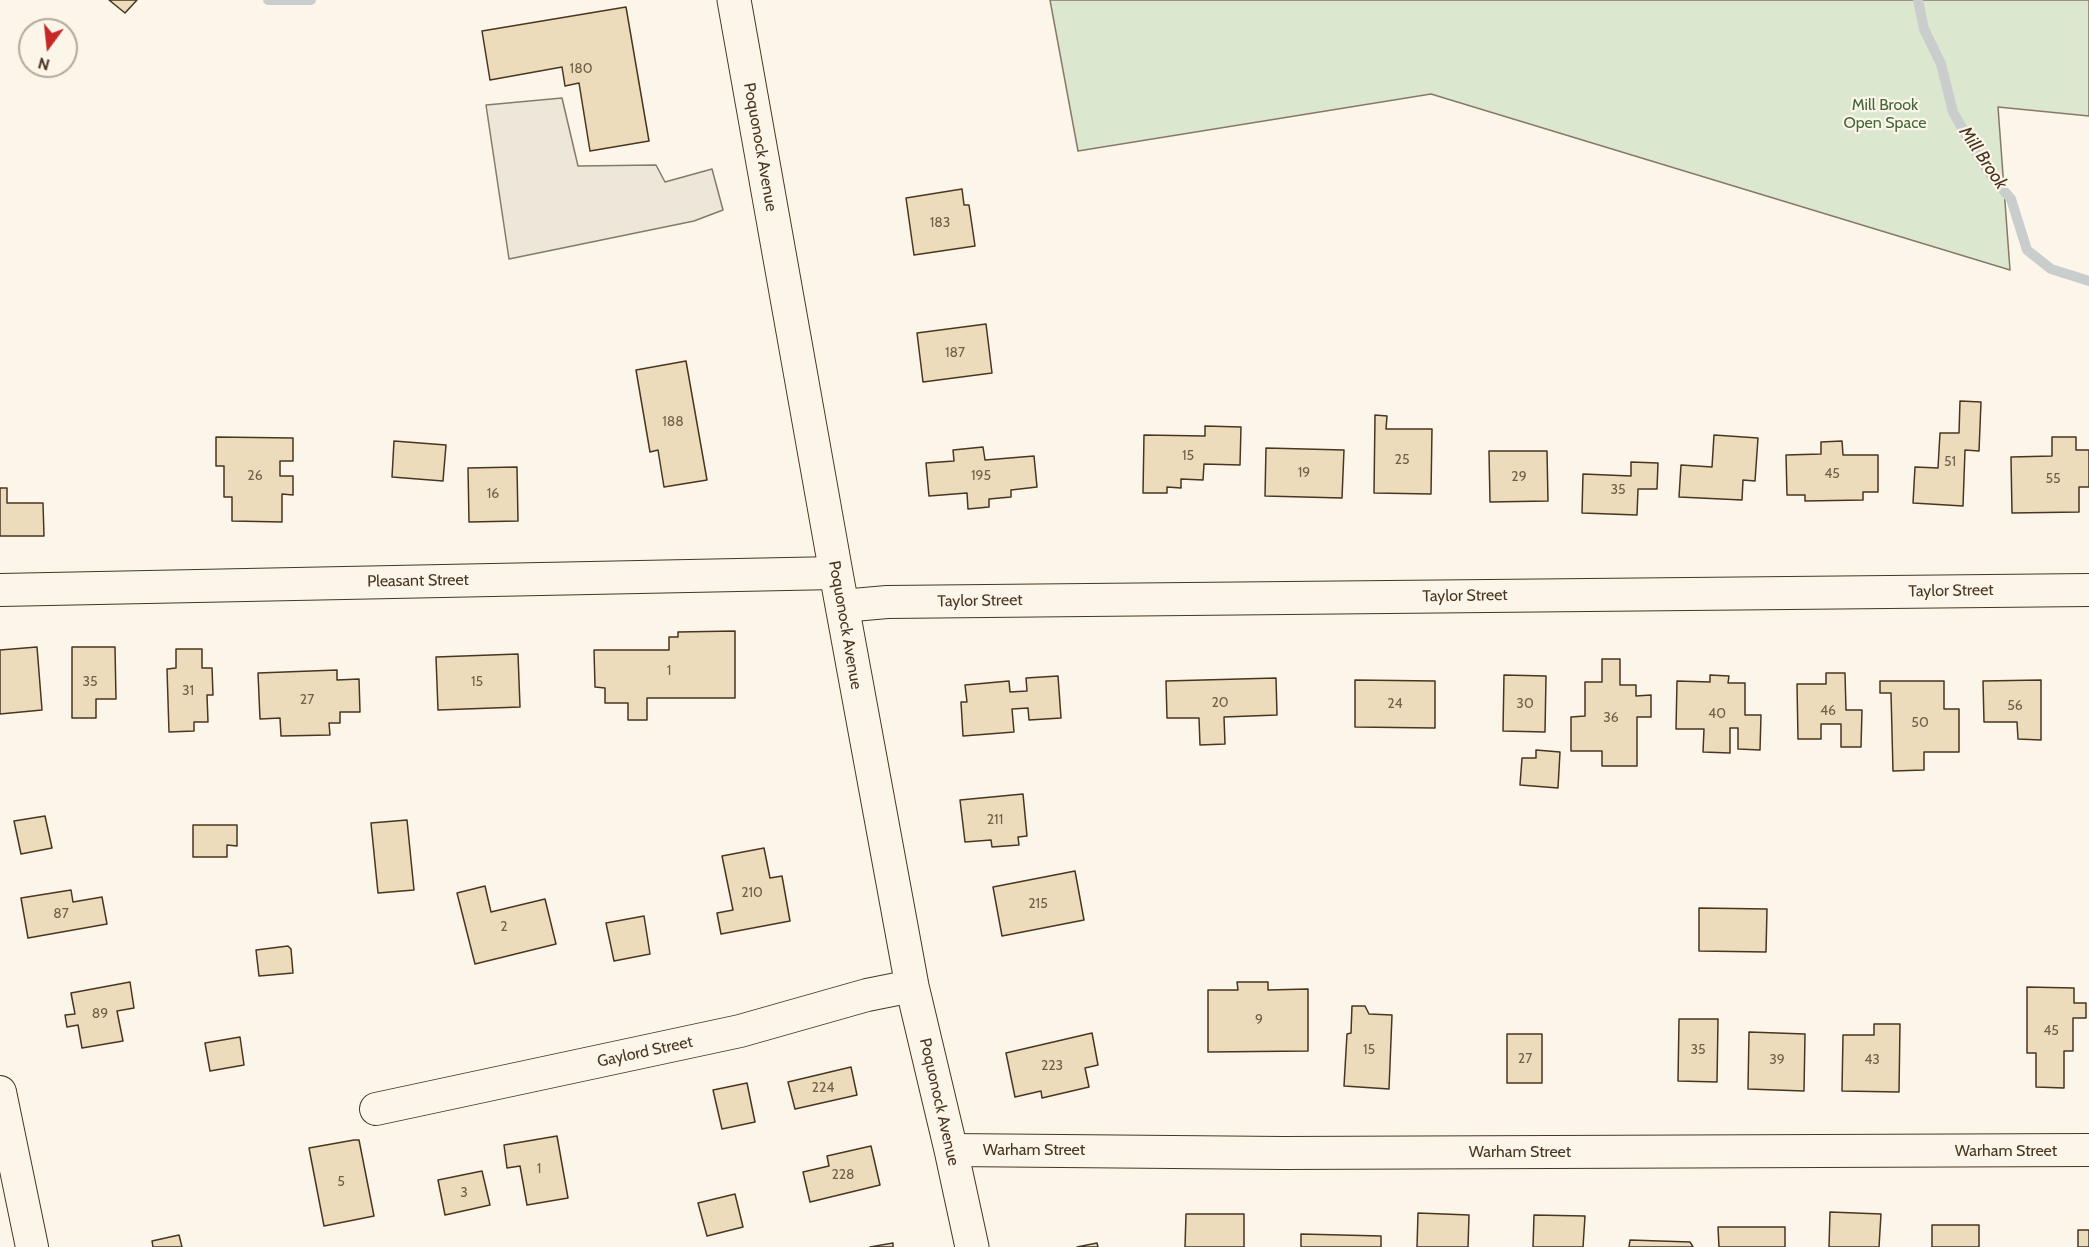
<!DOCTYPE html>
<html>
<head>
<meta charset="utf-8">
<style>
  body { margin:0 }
  #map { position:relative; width:2089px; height:1247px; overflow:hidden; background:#fbf6e9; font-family:Cabin,sans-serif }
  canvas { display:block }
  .north { position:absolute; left:18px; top:18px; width:60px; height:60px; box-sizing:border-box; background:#fbf6e9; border:2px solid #b4a999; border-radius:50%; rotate:195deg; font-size:16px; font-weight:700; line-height:24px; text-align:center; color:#4a3520 }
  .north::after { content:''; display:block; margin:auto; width:21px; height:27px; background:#c62828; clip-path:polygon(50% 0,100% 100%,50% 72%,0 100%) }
</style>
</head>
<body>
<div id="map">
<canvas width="2089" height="1247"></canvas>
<div class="north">N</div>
</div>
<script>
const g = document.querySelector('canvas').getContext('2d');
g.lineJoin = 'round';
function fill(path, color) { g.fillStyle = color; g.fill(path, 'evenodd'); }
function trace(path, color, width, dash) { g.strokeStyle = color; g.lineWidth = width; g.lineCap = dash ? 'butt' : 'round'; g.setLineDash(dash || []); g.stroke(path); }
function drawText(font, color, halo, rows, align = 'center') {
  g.font = font + ' Cabin,sans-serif'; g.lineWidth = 4.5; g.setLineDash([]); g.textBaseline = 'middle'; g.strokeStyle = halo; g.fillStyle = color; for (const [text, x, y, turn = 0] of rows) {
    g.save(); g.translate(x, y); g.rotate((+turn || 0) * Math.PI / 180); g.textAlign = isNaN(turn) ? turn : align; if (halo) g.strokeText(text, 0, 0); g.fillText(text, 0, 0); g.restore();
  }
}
const green = new Path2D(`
  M 1050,0 L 2089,0 L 2089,116 L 1998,107 L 2010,270 L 1431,94 L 1078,151 Z`);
fill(green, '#dce7d0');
trace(green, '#887966', 1.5);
const parking = new Path2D(`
  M 562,98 L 578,166 L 656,165 L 665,182 L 712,169 L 723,210 L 694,221 L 509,259 L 486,105 Z`);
fill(parking, '#ede7d9');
trace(parking, '#887966', 1.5);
trace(new Path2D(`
  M 268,0 L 311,0
  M 1918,0 L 1924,29 L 1941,64 L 1953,112 L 1972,146 L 1993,178 L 2011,199 L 2027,250 L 2051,269 L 2089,281`), '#c9cecd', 10);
const building = new Path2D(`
  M 109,0 L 137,0 L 125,13 Z
  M 626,7 L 649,141 L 590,151 L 579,83 L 565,86 L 562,67 L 490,80 L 482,31 Z
  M 962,189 L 964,205 L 969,205 L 975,246 L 914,255 L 906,198 Z
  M 986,324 L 992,373 L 923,382 L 917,333 Z
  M 686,361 L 707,480 L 664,487 L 658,450 L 650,452 L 636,370 Z
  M 1960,401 L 1981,402 L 1979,451 L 1965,450 L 1963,506 L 1913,503 L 1915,467 L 1938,468 L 1940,433 L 1959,433 Z
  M 1375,415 L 1387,416 L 1386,429 L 1432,429 L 1431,494 L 1374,493 Z
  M 1205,426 L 1241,427 L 1240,465 L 1204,464 L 1203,480 L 1181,479 L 1181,488 L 1167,487 L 1167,493 L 1143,493 L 1144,435 L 1205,436 Z
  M 1714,435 L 1758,438 L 1755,481 L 1743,480 L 1742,500 L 1679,497 L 1681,465 L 1712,467 Z
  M 216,437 L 293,438 L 293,461 L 280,461 L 280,476 L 293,476 L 293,495 L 282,494 L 282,522 L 232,521 L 232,497 L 224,497 L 224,466 L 216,466 Z
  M 2052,437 L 2076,437 L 2076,450 L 2089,450 L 2089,487 L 2079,487 L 2079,512 L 2012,513 L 2011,457 L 2052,456 Z
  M 394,441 L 446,445 L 443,481 L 392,477 Z
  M 1842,441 L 1843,455 L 1878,455 L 1878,492 L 1863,492 L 1863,500 L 1805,501 L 1805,495 L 1787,495 L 1786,455 L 1821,454 L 1821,442 Z
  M 983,447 L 985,460 L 1034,456 L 1037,487 L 1011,490 L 1011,497 L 989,499 L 989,507 L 968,509 L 967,493 L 929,496 L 926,463 L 954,461 L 953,450 Z
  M 1266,448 L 1344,450 L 1342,498 L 1265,496 Z
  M 1489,451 L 1547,451 L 1548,501 L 1490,502 Z
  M 1631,462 L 1658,463 L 1657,489 L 1638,489 L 1637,515 L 1582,513 L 1583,474 L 1631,476 Z
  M 517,467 L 518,521 L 469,522 L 468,468 Z
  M 0,488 L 7,488 L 7,503 L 43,503 L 44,536 L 0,536 Z
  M 735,631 L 735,698 L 647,698 L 647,720 L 628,720 L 628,703 L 605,703 L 605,688 L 595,687 L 594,650 L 669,650 L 669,637 L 678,637 L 678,632 Z
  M 37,647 L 42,710 L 0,714 L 0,650 Z
  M 72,647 L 115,647 L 116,699 L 96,699 L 96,718 L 72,718 Z
  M 176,649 L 202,649 L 202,668 L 212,668 L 213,695 L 207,695 L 208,722 L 194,722 L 194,731 L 169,732 L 167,669 L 176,668 Z
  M 518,654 L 520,707 L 438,710 L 436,657 Z
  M 1602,659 L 1620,659 L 1620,685 L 1636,685 L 1636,696 L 1651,695 L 1651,717 L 1637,717 L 1637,766 L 1602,766 L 1602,751 L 1571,751 L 1571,717 L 1585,716 L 1585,682 L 1602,682 Z
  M 337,670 L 337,680 L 359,679 L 360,712 L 340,712 L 340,723 L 329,723 L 330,735 L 281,736 L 280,718 L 260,719 L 258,673 Z
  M 1826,673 L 1845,673 L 1846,710 L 1862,710 L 1861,747 L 1841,747 L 1841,724 L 1821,724 L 1821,739 L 1798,739 L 1797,684 L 1826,684 Z
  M 1504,675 L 1546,676 L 1545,732 L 1503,731 Z
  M 1710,675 L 1729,676 L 1728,683 L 1745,683 L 1745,715 L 1761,715 L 1760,750 L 1738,749 L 1738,728 L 1730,728 L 1730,753 L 1703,752 L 1704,729 L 1676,729 L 1677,681 L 1710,682 Z
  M 1058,676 L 1061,718 L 1029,720 L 1028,708 L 1012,709 L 1014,732 L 963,736 L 961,702 L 967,702 L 965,685 L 1009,681 L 1010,692 L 1027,691 L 1026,678 Z
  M 1276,678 L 1277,715 L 1224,717 L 1225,744 L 1200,745 L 1199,718 L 1167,718 L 1166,681 Z
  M 1355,680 L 1435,681 L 1435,728 L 1355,727 Z
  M 2041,680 L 2041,740 L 2018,739 L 2017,722 L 1984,722 L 1983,681 Z
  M 1880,681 L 1944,681 L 1944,709 L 1959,709 L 1959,752 L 1924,752 L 1924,770 L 1893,771 L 1891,693 L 1880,693 Z
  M 1536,750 L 1560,752 L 1558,788 L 1520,785 L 1522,758 L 1536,758 Z
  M 1023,794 L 1027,836 L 1018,837 L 1019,845 L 992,847 L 991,840 L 965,842 L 960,800 Z
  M 45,816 L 52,848 L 21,854 L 14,821 Z
  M 407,820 L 414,890 L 378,893 L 371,823 Z
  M 193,825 L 237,825 L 237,846 L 227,845 L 227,857 L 193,857 Z
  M 764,848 L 770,878 L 782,876 L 790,921 L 721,934 L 717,913 L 733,910 L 722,856 Z
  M 1075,871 L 1084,920 L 1002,936 L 993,887 Z
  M 485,886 L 491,912 L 545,899 L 556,944 L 475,964 L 457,893 Z
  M 71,890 L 73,902 L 102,897 L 107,924 L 28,938 L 21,898 Z
  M 1699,908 L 1767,909 L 1766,952 L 1699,951 Z
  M 644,916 L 650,954 L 614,961 L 606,923 Z
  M 288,946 L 291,949 L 293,973 L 259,976 L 256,950 Z
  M 130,982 L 134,1008 L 117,1011 L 123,1041 L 82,1048 L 78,1025 L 67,1027 L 65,1015 L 75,1014 L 71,993 Z
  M 1237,982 L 1268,982 L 1268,990 L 1308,989 L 1308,1051 L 1208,1052 L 1208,990 L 1238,990 Z
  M 2027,987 L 2074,988 L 2074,1003 L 2086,1003 L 2086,1018 L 2073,1018 L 2073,1051 L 2064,1051 L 2064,1088 L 2036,1087 L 2036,1053 L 2027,1053 Z
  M 1352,1006 L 1365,1006 L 1369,1014 L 1392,1015 L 1389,1089 L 1344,1086 L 1347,1034 L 1351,1033 Z
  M 1679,1019 L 1718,1019 L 1717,1082 L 1678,1081 Z
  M 1874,1024 L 1900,1024 L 1899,1092 L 1842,1091 L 1843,1035 L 1874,1035 Z
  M 1749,1032 L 1805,1034 L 1804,1091 L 1748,1089 Z
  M 1092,1033 L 1098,1065 L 1085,1068 L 1089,1087 L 1042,1098 L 1041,1091 L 1015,1097 L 1006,1053 Z
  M 1507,1034 L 1542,1034 L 1542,1083 L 1507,1083 Z
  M 240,1037 L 244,1065 L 210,1071 L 205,1043 Z
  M 851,1067 L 857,1095 L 795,1109 L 788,1082 Z
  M 747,1083 L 755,1122 L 722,1129 L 713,1090 Z
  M 557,1136 L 568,1198 L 527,1205 L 520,1166 L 507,1168 L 504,1145 Z
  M 354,1140 L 359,1140 L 374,1216 L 324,1226 L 309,1148 Z
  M 871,1146 L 880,1185 L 810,1202 L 803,1172 L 829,1166 L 827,1156 Z
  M 482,1171 L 490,1205 L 445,1215 L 438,1180 Z
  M 735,1194 L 743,1227 L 707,1236 L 698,1203 Z
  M 1830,1212 L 1881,1214 L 1879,1247 L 1829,1247 Z
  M 1418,1213 L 1469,1215 L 1468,1247 L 1417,1247 Z
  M 1186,1214 L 1244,1214 L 1244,1247 L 1185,1247 Z
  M 1534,1215 L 1585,1216 L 1583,1247 L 1533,1247 Z
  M 1932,1225 L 1979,1225 L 1979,1247 L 1932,1247 Z
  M 1718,1227 L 1785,1227 L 1785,1247 L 1719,1247 Z
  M 2078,1230 L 2089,1230 L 2089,1247 L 2078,1247 Z
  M 1301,1234 L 1381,1236 L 1381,1247 L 1301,1247 Z
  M 179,1235 L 182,1247 L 153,1247 L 152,1241 Z
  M 1630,1240 L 1690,1242 L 1693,1247 L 1629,1247 Z
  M 893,1243 L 893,1247 L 870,1247 Z
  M 1097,1243 L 1098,1247 L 1077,1247 Z`);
fill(building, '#ecdcbc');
trace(building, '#4a3520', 1.5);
const minor = new Path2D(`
  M 0,590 L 836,573
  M 842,606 L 887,602 L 2089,590
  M 0,1092 L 32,1247
  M 376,1109 L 740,1031 L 867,995 L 912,986
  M 951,1150 L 1283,1153 L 2089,1150`);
const primary = new Path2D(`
  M 734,0 L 836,573 L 912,986 L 951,1150 L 972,1247`);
trace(minor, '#4a3520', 34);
trace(primary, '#4a3520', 35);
trace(minor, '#fbf6e9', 32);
trace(primary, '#fbf6e9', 33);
drawText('14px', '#725f47', null, [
  ["180",581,69],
  ["183",940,223],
  ["187",955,353],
  ["188",673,422],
  ["15",1188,456],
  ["25",1402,460],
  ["51",1950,462],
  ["19",1304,473],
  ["45",1832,474],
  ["26",255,476],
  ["195",981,476],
  ["29",1519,477],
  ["55",2053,479],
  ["35",1618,490],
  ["16",493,494],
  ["1",669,671],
  ["35",90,682],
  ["15",477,682],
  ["31",188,691],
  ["27",307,700],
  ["20",1220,703],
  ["24",1395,704],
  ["30",1525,704],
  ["56",2015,706],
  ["46",1828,711],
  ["40",1717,714],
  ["36",1611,718],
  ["50",1920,723],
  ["211",995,820],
  ["210",752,893],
  ["215",1038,904],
  ["87",61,914],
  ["2",504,927],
  ["89",100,1014],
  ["9",1259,1020],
  ["45",2051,1031],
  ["15",1369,1050],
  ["35",1698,1050],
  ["27",1525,1059],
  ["39",1777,1060],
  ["43",1872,1060],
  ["223",1052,1066],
  ["224",823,1088],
  ["1",539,1169],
  ["228",843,1175],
  ["5",341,1182],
  ["3",464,1193]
]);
drawText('16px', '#436837', '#fbf6e9', [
  ["Mill Brook",1885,105],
  ["Open Space",1885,123]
]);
drawText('16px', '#4a3520', '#fbf6e9', [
  ["Poquonock Avenue",760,147,80],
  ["Pleasant Street",418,581,-1],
  ["Taylor Street",1951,591,-1],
  ["Taylor Street",1465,596,-1],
  ["Taylor Street",980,601,-1],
  ["Poquonock Avenue",845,625,80],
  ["Gaylord Street",645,1052,-12],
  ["Poquonock Avenue",939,1102,77],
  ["Warham Street",1034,1150],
  ["Warham Street",2006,1151],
  ["Warham Street",1520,1152]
]);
drawText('italic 18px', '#4a3520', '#fbf6e9', [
  ["Mill Brook",1983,158,56]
]);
</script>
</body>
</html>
